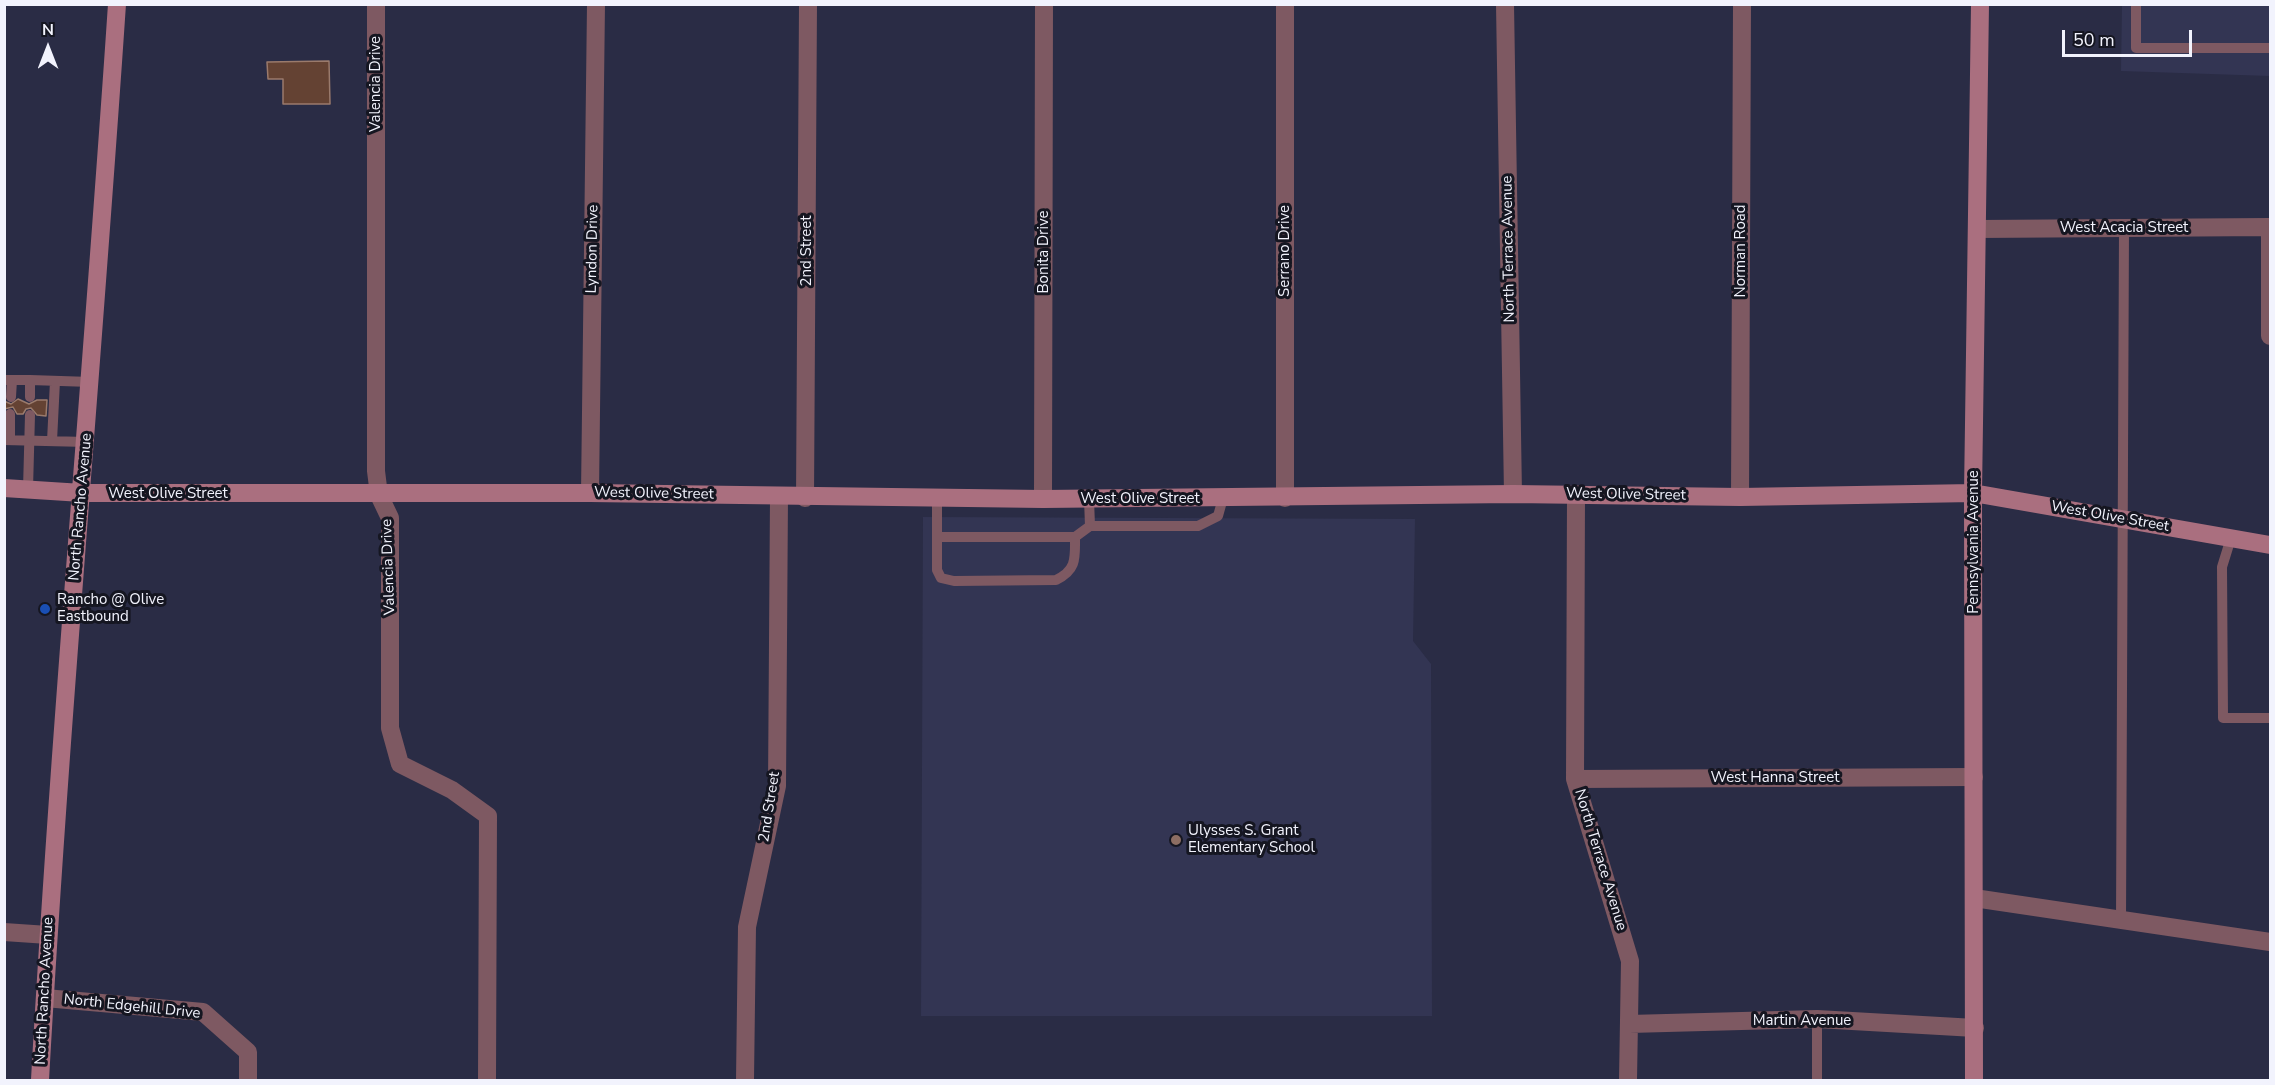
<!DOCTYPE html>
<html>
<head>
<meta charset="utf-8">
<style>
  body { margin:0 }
  #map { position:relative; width:2275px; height:1085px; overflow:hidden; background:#2a2c45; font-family:"Nunito Sans",sans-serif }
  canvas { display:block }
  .frame { position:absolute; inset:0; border:6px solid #f2f3fd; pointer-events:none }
  .north { position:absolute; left:18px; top:18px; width:60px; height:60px; -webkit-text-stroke:4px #151621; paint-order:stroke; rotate:0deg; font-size:16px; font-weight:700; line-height:24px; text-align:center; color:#f2f3fd }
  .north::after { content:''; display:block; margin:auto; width:21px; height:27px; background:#f2f3fd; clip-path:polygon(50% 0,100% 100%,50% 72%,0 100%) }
  .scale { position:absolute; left:2062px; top:30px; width:130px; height:27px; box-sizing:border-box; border:3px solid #f2f3fd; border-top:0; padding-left:8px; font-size:18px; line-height:21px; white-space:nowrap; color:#f2f3fd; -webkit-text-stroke:4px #151621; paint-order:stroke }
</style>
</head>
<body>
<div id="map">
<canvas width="2275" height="1085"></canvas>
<div class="frame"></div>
<div class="north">N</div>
<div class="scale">50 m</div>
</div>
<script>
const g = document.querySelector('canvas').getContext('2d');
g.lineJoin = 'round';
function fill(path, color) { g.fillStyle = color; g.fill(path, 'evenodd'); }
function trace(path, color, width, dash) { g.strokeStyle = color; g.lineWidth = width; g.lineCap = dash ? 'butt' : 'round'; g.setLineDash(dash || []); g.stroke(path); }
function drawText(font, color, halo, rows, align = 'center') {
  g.font = font + ' "Nunito Sans",sans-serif'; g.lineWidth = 6; g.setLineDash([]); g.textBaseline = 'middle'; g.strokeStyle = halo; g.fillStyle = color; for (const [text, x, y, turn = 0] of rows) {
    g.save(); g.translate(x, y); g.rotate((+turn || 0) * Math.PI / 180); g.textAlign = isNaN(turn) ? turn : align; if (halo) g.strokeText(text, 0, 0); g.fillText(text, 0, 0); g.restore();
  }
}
fill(new Path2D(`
  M 2122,5 L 2270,5 L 2270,76 L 2121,71 Z
  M 923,517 L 1415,519 L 1413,641 L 1431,664 L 1432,1016 L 921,1016 Z`), '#333553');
const building = new Path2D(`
  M 329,61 L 330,104 L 283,104 L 283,79 L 268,79 L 267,62 Z
  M 18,399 L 29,404 L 37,400 L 47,400 L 46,416 L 37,415 L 31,408 L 26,409 L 23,414 L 17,414 L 13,407 L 4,409 L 4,401 L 11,404 Z`);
fill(building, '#644233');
trace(building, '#9a7a6c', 1.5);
trace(new Path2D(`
  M 2136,4 L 2136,48 L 2270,48
  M 4,380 L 30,380
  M 11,397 L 12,380
  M 30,397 L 30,380 L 91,382
  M 10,414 L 10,439
  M 4,440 L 87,442
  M 52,441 L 55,381
  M 28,489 L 30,415
  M 937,498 L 937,570 L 941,578 L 954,581 L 1056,580 C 1077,570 1075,558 1075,537 L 1090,526 L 1089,499
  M 1090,526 L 1198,526 L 1218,516 L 1223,498
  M 937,537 L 1075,537
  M 2231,538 L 2222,567 L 2223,718 L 2270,718
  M 2121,920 L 2124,228
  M 1817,1080 L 1817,1019`), '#7e5962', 10);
trace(new Path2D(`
  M 376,4 L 376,471 L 379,495 L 390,518 L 390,728 L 400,764 L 452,790 L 488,816 L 487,1080
  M 1505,4 L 1513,494
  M 2270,227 L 2270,336
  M 1977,229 L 2270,227
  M 590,493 L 596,4
  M 1576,494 L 1575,779 L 1630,961 L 1628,1080
  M 1740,497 L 1742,4
  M 805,498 L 808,4
  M 1285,498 L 1285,4
  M 1043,499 L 1044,4
  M 1575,779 L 1974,777
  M 1974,898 L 2270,942
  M 4,932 L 48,935
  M 45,998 L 203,1012 L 248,1052 L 248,1080
  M 1629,1024 L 1817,1019 L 1975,1028
  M 745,1080 L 747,927 L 777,786 L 779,496`), '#7e5962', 18);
trace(new Path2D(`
  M 4,488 L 82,493 L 590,493 L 1043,499 L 1513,494 L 1740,497 L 1973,493 L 2270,545
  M 40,1080 C 60,722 93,363 117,4
  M 1974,1080 L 1973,493 L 1980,4`), '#aa6f7f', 18);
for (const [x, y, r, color] of [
  [45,609,6,"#1a4fb4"],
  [1176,840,6,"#8d6e63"]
]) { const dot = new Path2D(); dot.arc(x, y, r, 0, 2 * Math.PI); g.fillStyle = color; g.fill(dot); trace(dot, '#151621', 2); }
drawText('15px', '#f2f3fd', '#151621', [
  ["Valencia Drive",376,84,-90],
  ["West Acacia Street",2124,228],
  ["Lyndon Drive",593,249,-89],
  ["North Terrace Avenue",1509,249,-91],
  ["2nd Street",807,251,-90],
  ["Serrano Drive",1285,251,-90],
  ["Norman Road",1741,251,-90],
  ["Bonita Drive",1044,252,-90],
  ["West Olive Street",168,494],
  ["West Olive Street",654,494,1],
  ["West Olive Street",1626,495,1],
  ["West Olive Street",1140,499],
  ["North Rancho Avenue",81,507,-85],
  ["West Olive Street",2110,517,10],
  ["Pennsylvania Avenue",1974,542,-90],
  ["Valencia Drive",389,567,-92],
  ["West Hanna Street",1775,778],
  ["2nd Street",770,807,-81],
  ["North Terrace Avenue",1600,860,73],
  ["North Rancho Avenue",45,991,-87],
  ["North Edgehill Drive",132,1007,6],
  ["Martin Avenue",1802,1021]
]);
drawText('15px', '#f2f3fd', '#151621', [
  ["Rancho @ Olive",57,600],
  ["Eastbound",57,617],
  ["Ulysses S. Grant",1188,831],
  ["Elementary School",1188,848]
], 'left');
</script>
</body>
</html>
